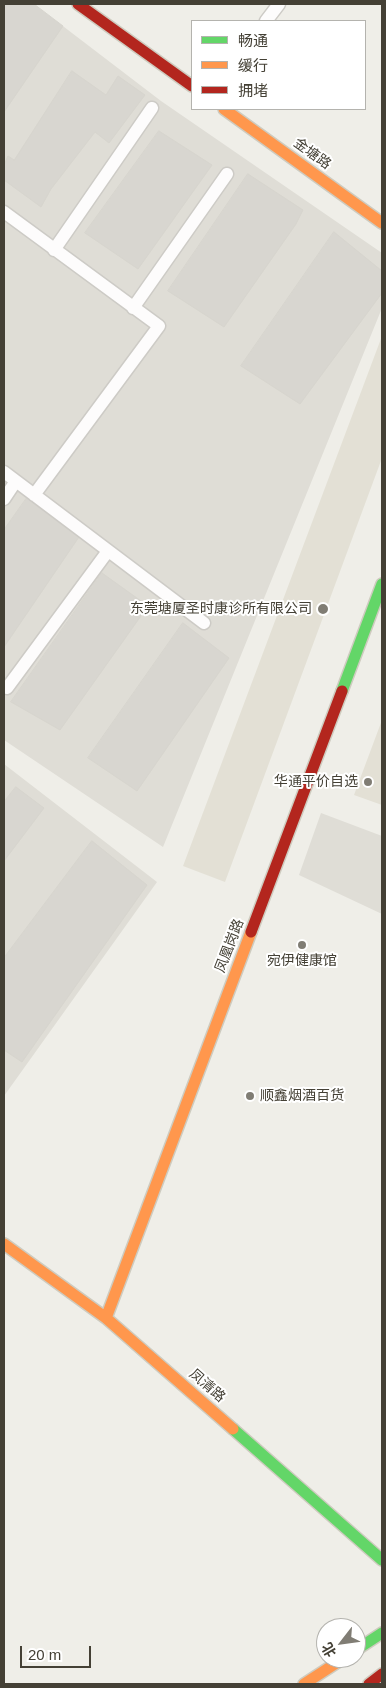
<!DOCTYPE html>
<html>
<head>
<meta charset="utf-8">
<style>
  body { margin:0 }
  #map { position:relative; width:386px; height:1688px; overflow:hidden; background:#efeee8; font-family:Helvetica,"Noto Sans SC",sans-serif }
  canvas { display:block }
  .frame { position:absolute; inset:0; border:5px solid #444035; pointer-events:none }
  .legend { position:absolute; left:191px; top:20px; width:175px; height:90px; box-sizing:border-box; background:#fff; border:1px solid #b4b3ae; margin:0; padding:6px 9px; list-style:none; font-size:15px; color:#444035 }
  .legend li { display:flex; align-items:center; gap:10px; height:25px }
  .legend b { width:25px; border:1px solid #b4b3ae }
  .north { position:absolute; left:316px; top:1618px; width:50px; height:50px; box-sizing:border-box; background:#fff; border:1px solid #b4b3ae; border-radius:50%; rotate:240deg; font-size:14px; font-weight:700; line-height:20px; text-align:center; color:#444035 }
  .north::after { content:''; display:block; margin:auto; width:18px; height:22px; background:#807d74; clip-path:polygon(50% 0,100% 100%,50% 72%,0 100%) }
  .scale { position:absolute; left:20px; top:1646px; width:71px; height:22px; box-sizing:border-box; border:2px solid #444035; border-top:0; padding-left:6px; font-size:15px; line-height:18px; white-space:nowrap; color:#444035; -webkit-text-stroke:4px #fff; paint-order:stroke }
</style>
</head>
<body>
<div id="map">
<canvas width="386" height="1688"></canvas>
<div class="frame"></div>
<ul class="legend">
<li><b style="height:6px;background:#63d668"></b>畅通</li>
<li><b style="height:6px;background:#ff974d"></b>缓行</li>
<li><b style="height:6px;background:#b3261e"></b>拥堵</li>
</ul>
<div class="north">北</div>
<div class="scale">20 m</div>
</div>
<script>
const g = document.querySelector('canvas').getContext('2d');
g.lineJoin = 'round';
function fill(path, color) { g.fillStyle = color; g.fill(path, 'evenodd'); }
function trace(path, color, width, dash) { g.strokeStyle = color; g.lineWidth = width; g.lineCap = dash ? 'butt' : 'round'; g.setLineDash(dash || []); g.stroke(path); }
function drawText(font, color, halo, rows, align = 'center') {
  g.font = font + ' Helvetica,"Noto Sans SC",sans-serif'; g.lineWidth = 4; g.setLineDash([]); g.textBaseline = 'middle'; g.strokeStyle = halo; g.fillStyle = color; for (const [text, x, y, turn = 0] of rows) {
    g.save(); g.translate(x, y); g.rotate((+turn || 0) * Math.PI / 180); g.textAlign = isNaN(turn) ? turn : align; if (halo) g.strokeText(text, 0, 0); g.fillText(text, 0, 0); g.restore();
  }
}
fill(new Path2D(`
  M 382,336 L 382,458 L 225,882 L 183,866 Z
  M 382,720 L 382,805 L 354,795 Z`), '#e3e0d5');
fill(new Path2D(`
  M 4,4 L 34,4 L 161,101 L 382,253 L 382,308 L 163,847 L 4,740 Z
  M 4,764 L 157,882 L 4,1096 Z
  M 321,813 L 382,836 L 382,914 L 299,875 Z`), '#dfddd6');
const building = new Path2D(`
  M 4,4 L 34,4 L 63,26 L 4,112 Z
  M 72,71 L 106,95 L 118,76 L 145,95 L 109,143 L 95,132 L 51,189 L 41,207 L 4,180 L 4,165 L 8,156 L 14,160 Z
  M 159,131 L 212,165 L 138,269 L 85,233 Z
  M 248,174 L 303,210 L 296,224 L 224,327 L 168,291 Z
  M 334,232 L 382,271 L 382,293 L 300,404 L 241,366 Z
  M 29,495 L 81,534 L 4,647 L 4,530 Z
  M 102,573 L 148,606 L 60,730 L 11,702 Z
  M 183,623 L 229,658 L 137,791 L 88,758 Z
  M 16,787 L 44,808 L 4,861 L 4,802 Z
  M 92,841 L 147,885 L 22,1062 L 4,1050 L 4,958 Z`);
fill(building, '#d8d6d0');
trace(building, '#d7d5ce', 1);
const lane = new Path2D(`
  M 266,21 L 279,4
  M 4,212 L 159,326 L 34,495
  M 54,250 L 152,108
  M 133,308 L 227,174
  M 4,472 L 204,623
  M 4,499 L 16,481
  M 7,688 L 108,551`);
const fast = new Path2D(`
  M 342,691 L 382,584
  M 233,1429 L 382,1560
  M 356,1650 L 382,1633`);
const slow = new Path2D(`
  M 224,109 L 382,223
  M 4,1244 L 106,1318 L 233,1429
  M 106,1318 L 251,932
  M 304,1684 L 344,1658`);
const jam = new Path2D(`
  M 78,4 L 192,86
  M 251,932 L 342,691
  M 369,1684 L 382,1674`);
trace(lane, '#cdcbc6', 15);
trace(fast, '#cecbbf', 14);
trace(slow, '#cecbbf', 14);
trace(jam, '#cecbbf', 14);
trace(lane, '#fdfcfc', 12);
trace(fast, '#63d668', 11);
trace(slow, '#ff974d', 11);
trace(jam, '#b3261e', 11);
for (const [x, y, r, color] of [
  [323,609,6,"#807d74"],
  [368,782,5,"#807d74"],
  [302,945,5,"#807d74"],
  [250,1096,5,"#807d74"]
]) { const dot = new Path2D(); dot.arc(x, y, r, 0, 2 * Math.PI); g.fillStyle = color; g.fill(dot); trace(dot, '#fff', 2); }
drawText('14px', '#444035', '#fff', [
  ["金塘路",312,154,36],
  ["凤凰岗路",230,946,-69],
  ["凤清路",207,1386,41]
]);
drawText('14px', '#444035', '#fff', [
  ["东莞塘厦圣时康诊所有限公司",312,609],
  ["华通平价自选",358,782],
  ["宛伊健康馆",302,961,"center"],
  ["顺鑫烟酒百货",260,1096,"left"]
], 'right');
</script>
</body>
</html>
